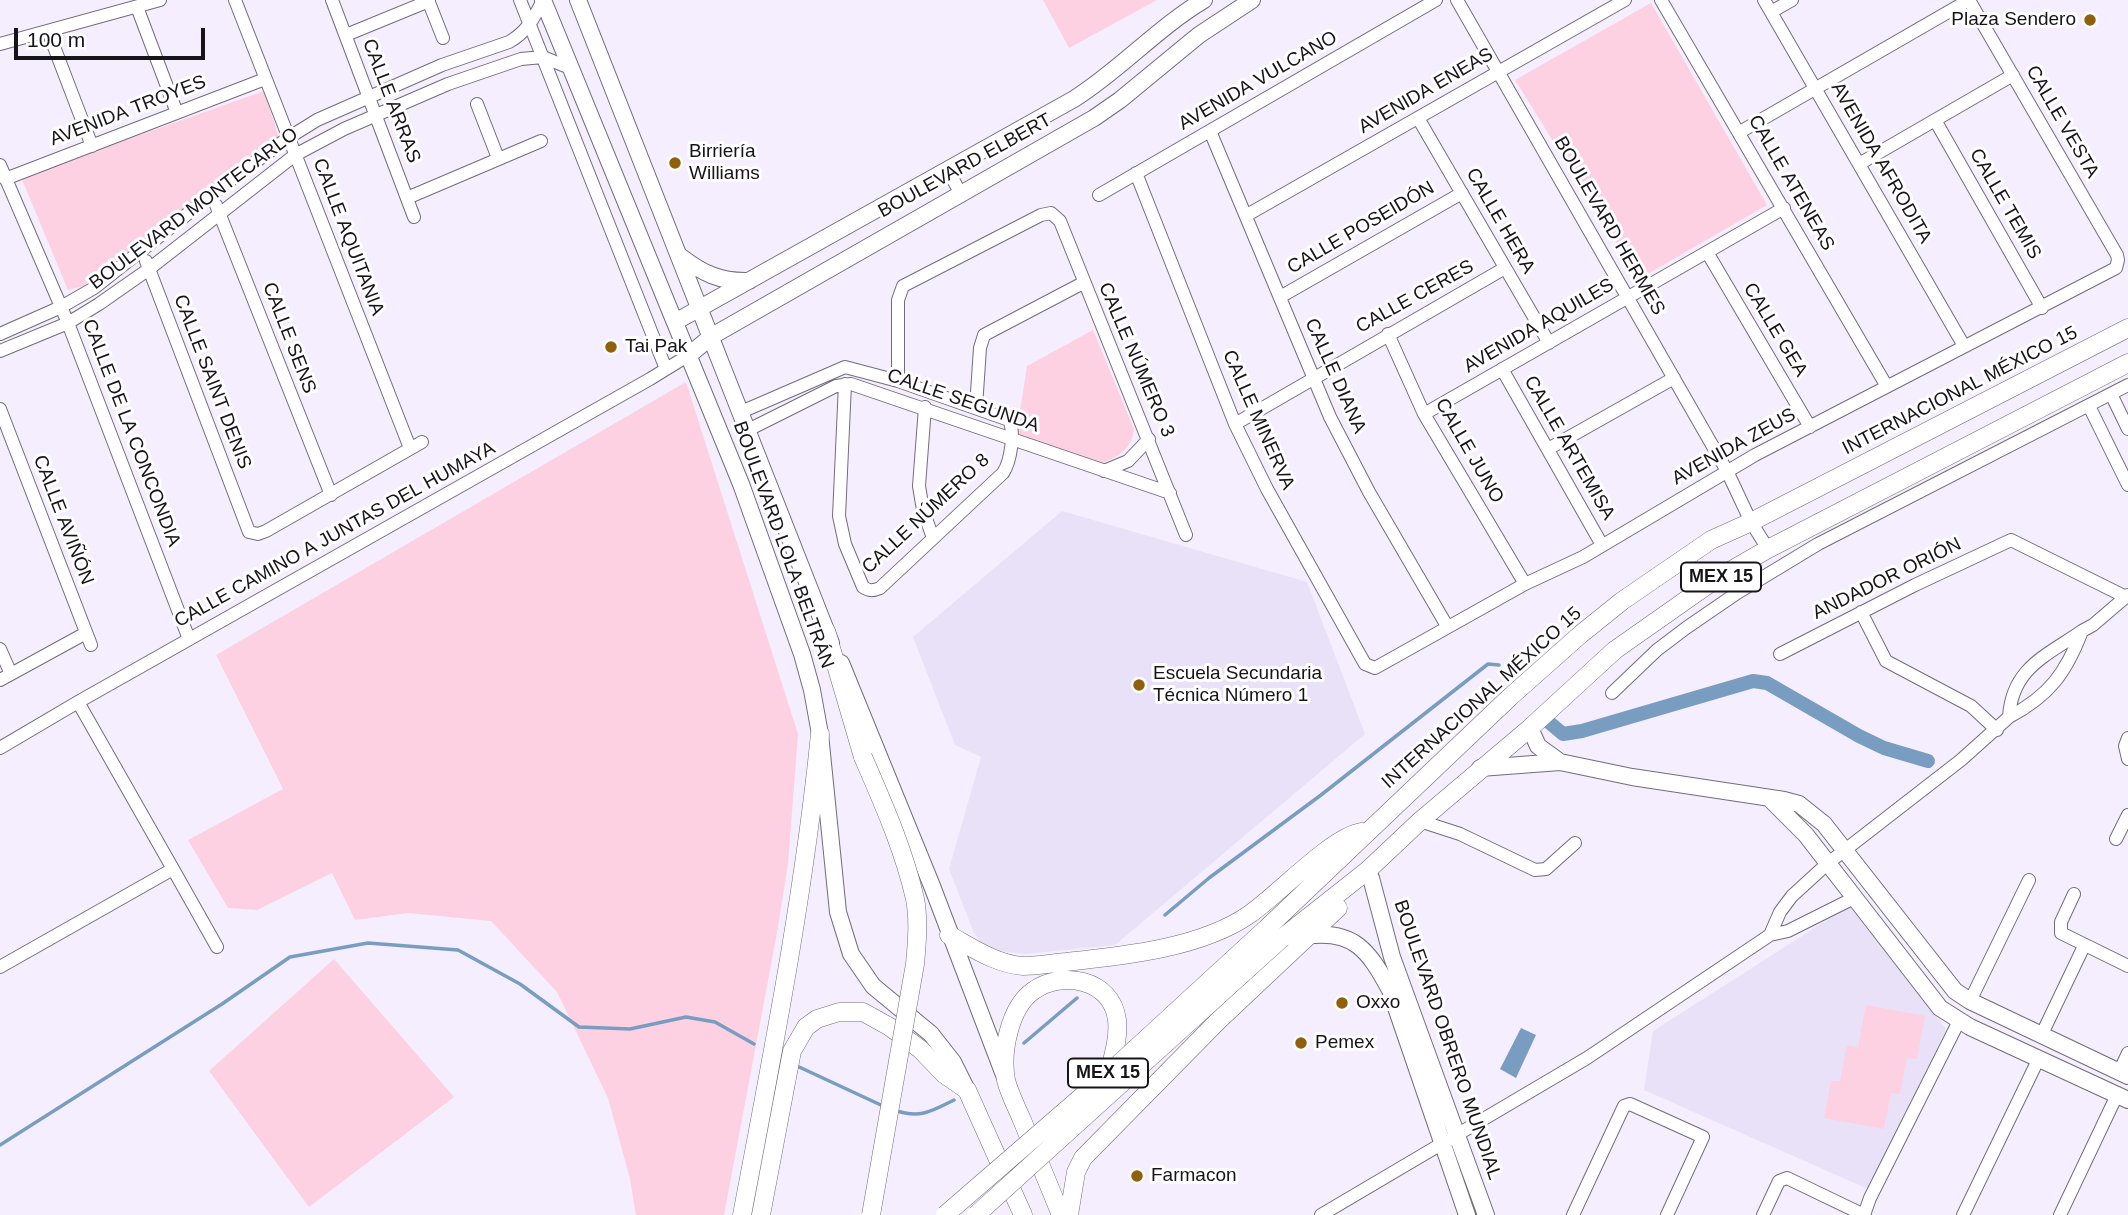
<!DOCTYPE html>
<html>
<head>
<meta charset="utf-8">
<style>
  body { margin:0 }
  #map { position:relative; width:2128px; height:1215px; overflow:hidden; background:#f4eefe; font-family:Helvetica,sans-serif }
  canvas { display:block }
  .scale { position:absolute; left:14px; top:28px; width:191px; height:32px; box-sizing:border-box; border:4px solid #161419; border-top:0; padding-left:9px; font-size:21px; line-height:24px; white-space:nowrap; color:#161419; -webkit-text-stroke:5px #fff; paint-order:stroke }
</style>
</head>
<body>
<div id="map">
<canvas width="2128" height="1215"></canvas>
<div class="scale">100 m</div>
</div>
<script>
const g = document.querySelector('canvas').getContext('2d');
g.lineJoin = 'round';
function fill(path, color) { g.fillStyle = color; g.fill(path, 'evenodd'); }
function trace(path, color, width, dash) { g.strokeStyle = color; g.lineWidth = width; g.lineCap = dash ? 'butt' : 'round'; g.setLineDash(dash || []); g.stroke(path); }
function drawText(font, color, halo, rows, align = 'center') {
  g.font = font + ' Helvetica,sans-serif'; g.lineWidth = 6; g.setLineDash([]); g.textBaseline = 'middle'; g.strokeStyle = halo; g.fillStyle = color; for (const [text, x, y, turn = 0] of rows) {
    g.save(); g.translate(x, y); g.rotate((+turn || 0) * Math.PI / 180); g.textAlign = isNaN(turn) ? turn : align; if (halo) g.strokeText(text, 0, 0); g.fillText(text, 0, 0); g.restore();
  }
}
fill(new Path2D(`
  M 1062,511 L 1307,582 L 1365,734 L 1115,945 L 1025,954 L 1000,951 L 983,945 L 974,933 L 949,869 L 981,757 L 955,745 L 913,637 Z
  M 1849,906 L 1946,1029 L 1868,1189 L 1644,1090 L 1653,1031 Z`), '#e9e1f8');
fill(new Path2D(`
  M 1043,0 L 1157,0 L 1069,48 Z
  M 1651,3 L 1767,205 L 1639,279 L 1515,80 Z
  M 264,91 L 279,138 L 83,286 L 68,290 L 21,177 Z
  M 1093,330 L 1134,429 C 1132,448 1119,457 1102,463 L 1016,437 L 1027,366 Z
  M 686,382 L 798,734 L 788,864 L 777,933 L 724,1215 L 636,1215 L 630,1179 L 608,1098 L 557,992 L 491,921 L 408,913 L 355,920 L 332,873 L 257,910 L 228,908 L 188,840 L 283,789 L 216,655 Z
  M 334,959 L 454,1097 L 309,1207 L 209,1071 Z
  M 1866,1005 L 1925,1016 L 1917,1059 L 1907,1058 L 1900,1094 L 1891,1093 L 1884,1129 L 1824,1118 L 1831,1081 L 1840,1081 L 1847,1045 L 1858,1048 Z`), '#fdd1e1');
fill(new Path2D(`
  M 1521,1028 L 1536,1035 L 1516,1078 L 1500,1069 Z`), '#799dc0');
trace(new Path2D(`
  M 1165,915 L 1209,878 L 1321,795 L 1488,664 L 1499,665
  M 1024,1043 L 1077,998
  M 797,1066 L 883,1106
  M 894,1110 C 920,1119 930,1112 954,1100
  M 0,1145 L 222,1004 L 290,957 L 368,943 L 458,950 L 520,984 L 579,1027 L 630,1029 L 686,1017 L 715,1022 L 754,1044`), '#799dc0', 3.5);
trace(new Path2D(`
  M 1544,718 L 1563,734 L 1582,731 L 1753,681 L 1767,683 L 1859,736 L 1884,748 L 1928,761`), '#799dc0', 14);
const street = new Path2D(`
  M 235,0 L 410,448
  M 332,0 L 414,217
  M 428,0 L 443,38
  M 520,0 L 666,369
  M 1457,0 L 1727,471 L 1751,522 L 1768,549
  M 1661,0 L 1886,385
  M 1764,0 L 1964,346
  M 137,7 L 177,113
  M 1771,12 L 1792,0
  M 48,31 L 92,146
  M 346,35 L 429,1
  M 0,44 L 160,0
  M 477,104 L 498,158
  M 1418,118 L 1549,343
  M 1935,120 L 2042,308
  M 1210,131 L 1330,417 L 1369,492 L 1447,626
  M 1740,132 L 1969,0
  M 1859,164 L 2013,75
  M 0,165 L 68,323 L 189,639
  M 947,169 L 960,192
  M 1136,173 L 1235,424 L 1267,489 L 1365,664 L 1375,668 L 1525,584 L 1583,557 L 1755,455 L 2116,268 L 2118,260 L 2117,255 L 1969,0
  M 5,179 L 265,79
  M 1099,195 L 1436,0
  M 407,198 L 541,141
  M 216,205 L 331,495
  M 1247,215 L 1625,0
  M 1707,252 L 1810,427
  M 146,261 L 249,532 L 258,534 L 266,531 L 422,442
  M 1280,297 L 1462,193
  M 0,334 L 61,307 L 94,288 L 224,185 L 288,138 L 317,120 L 442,65 L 509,42 C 527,32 534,18 543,0
  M 1388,334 L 1424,414 L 1525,584
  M 0,351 L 68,323 L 99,304 L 149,269 L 295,155 L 344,129 L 448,84 L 521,59 L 543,57 L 570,68
  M 1502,369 L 1602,545
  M 898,381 L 898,300 L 903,286 L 1041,215 L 1051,213 L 1060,221 L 1186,535
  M 2111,394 L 2128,429
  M 2089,406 L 2128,485
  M 925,407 L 919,486 L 923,510 L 933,538
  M 976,407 L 980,348 L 984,335 L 1083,283
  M 0,409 L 91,645
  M 741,412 L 845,367 L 898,381 L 1009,420 C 1015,432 1011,461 1003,473 L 880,588 C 873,591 869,591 863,587 L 845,544 L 839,516 L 845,384
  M 1424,414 L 1784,208
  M 1235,424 L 1505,268
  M 748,430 L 836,386 L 851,384 L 1170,493
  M 1548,449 L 1674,378
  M 1104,471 L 1128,461 L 1149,439
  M 1861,612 L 1886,661 L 1971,706 L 1997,730
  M 2082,631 C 2066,673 2049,696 2009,717 C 2012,668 2046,656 2082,631 Z
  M 2082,631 L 2093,625 L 2128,595
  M 0,649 L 11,674
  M 1780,654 L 1915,585 L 2011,540 L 2126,597
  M 0,680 L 86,633
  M 1612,693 L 1657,650 L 1686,628 L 1737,593 L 1818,544 L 2128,385
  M 78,702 L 173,869
  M 2128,738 L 2125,746 L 2128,759
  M 0,748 L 78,702 L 650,379 L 689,355
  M 1420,821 L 1460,834 L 1535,870 L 1546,869 L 1575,843
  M 2116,839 L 2128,815
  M 2074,894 L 2061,922 L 2061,933 L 2128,966
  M 1770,935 L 1780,912 L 1792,896 L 1827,864 L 1961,760 L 2009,717
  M 0,967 L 173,869 L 217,947
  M 1970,1001 L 2029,880
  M 2041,1036 L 2084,946
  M 2119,1072 L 2128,1053
  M 1321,1215 L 1587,1058 L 1770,935 L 1788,931 L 1854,898
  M 1573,1215 L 1624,1106 L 1630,1104 L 1703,1137 L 1667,1215
  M 1763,1215 L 1779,1181 L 1787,1178 L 1864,1215
  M 1864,1215 L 1870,1198 L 1959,1021
  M 1963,1215 L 2039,1058
  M 2060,1215 L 2117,1095`);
const secondary = new Path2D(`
  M 543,0 L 741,484 L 802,654 L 812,690 L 820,734 L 838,912 L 851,954 L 873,986 L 931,1034 L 953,1062 L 967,1090
  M 578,0 L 831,643
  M 680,256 C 702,273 720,282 749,281
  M 675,322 L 1074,99 C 1120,70 1157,28 1204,0
  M 689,355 L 712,336 L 1094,118 L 1120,100 L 1199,35 L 1252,0
  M 841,663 L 932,886 L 1004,1075
  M 1530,728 L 1538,746 L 1560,762
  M 1480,768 L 1560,762 L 1632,777 L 1784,800 L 1799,804 L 1824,824 L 1955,991 L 1970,1001 L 2128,1076
  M 1770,799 L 1806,835 L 1940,1008 L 1970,1027 L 2128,1100
  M 1371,878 L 1392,957 L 1486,1215
  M 1306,936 C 1354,929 1369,951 1390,990 L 1467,1215`);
const primary = new Path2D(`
  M 826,631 L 863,757
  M 1268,927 L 1510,697 L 1581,634 L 1622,601 L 1711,540 L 1751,522 L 2128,328
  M 949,935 C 973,948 996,964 1023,966 C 1037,966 1052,963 1066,962 C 1123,956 1202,948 1250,914 C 1279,894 1331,837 1362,832
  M 1282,938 L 1368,870 L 1420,821 L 1530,728 L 1615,650 L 1716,579 L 1768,549 L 2128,363
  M 742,1215 C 772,1056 804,896 820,734
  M 761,1215 L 792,1051 L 806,1027 L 817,1019 L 839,1012 L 863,1012 L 890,1027 L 920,1049 L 944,1074 L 967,1090 L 1023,1215
  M 1061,1215 C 1048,1183 1035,1152 1022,1120 C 1017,1108 1009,1093 1006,1080 C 1001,1053 1009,1008 1033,991 C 1062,970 1112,979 1117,1020 C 1119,1038 1113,1056 1109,1073
  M 1069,1215 L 1076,1172 L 1083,1158 L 1219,1020 L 1338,908`);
trace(street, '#726d7b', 14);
trace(secondary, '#726d7b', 18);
trace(primary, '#726d7b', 19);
trace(street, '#fff', 12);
trace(secondary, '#fff', 16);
trace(primary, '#fff', 18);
const primaryBridge = new Path2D(`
  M 863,757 C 883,803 904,850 915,899 C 919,920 917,943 915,964 L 871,1215
  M 945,1215 L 1109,1073 L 1268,927
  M 976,1215 L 1282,938`);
trace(primaryBridge, '#726d7b', 19, []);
trace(primaryBridge, '#fff', 18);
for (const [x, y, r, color] of [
  [2090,20,7,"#90600d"],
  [675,163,7,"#90600d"],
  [611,347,7,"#90600d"],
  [1139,685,7,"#90600d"],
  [1342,1003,7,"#90600d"],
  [1301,1043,7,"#90600d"],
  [1137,1176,7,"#90600d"]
]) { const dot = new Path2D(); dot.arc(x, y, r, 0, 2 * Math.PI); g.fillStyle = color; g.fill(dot); trace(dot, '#fff', 2.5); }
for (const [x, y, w] of [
  [1721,577,80],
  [1108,1073,80]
]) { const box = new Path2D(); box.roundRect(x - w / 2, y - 14.5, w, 29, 5); g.fillStyle = '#fff'; g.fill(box); trace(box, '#161419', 2); }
drawText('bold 18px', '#161419', null, [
  ["MEX 15",1721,577],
  ["MEX 15",1108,1073]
]);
drawText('19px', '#161419', '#fff', [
  ["Plaza Sendero",2076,20,"right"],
  ["Birriería",689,152],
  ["Williams",689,174],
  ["Tai Pak",625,347],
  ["Escuela Secundaria",1153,674],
  ["Técnica Número 1",1153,696],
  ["Oxxo",1356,1003],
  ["Pemex",1315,1043],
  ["Farmacon",1151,1176]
], 'left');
drawText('19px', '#161419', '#fff', [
  ["AVENIDA VULCANO",1258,81,-30],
  ["AVENIDA ENEAS",1426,91,-30],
  ["CALLE ARRAS",391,101,69],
  ["AVENIDA TROYES",128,111,-21],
  ["CALLE VESTA",2062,122,60],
  ["AVENIDA AFRODITA",1881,163,60],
  ["BOULEVARD ELBERT",965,166,-29],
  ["CALLE ATENEAS",1791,183,60],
  ["CALLE TEMIS",2005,204,60],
  ["BOULEVARD MONTECARLO",194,209,-37],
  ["CALLE HERA",1500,221,60],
  ["BOULEVARD HERMES",1609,226,60],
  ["CALLE POSEIDÓN",1361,228,-30],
  ["CALLE AQUITANIA",348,237,69],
  ["CALLE CERES",1415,297,-29],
  ["AVENIDA AQUILES",1539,326,-30],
  ["CALLE GEA",1775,330,59],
  ["CALLE SENS",289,338,69],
  ["CALLE NÚMERO 3",1136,360,67],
  ["CALLE DIANA",1335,376,66],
  ["CALLE SAINT DENIS",212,382,69],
  ["INTERNACIONAL MÉXICO 15",1960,391,-27],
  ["CALLE SEGUNDA",963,401,19],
  ["CALLE MINERVA",1258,420,66],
  ["CALLE DE LA CONCONDIA",131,433,69],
  ["AVENIDA ZEUS",1734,447,-29],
  ["CALLE ARTEMISA",1569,448,60],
  ["CALLE JUNO",1469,451,60],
  ["CALLE NÚMERO 8",926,514,-43],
  ["CALLE AVIÑÓN",63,520,69],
  ["CALLE CAMINO A JUNTAS DEL HUMAYA",335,535,-29],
  ["BOULEVARD LOLA BELTRÁN",783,545,70],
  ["ANDADOR ORIÓN",1887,579,-26],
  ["INTERNACIONAL MÉXICO 15",1482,698,-42],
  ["BOULEVARD OBRERO MUNDIAL",1447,1040,71]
]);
</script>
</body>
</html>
